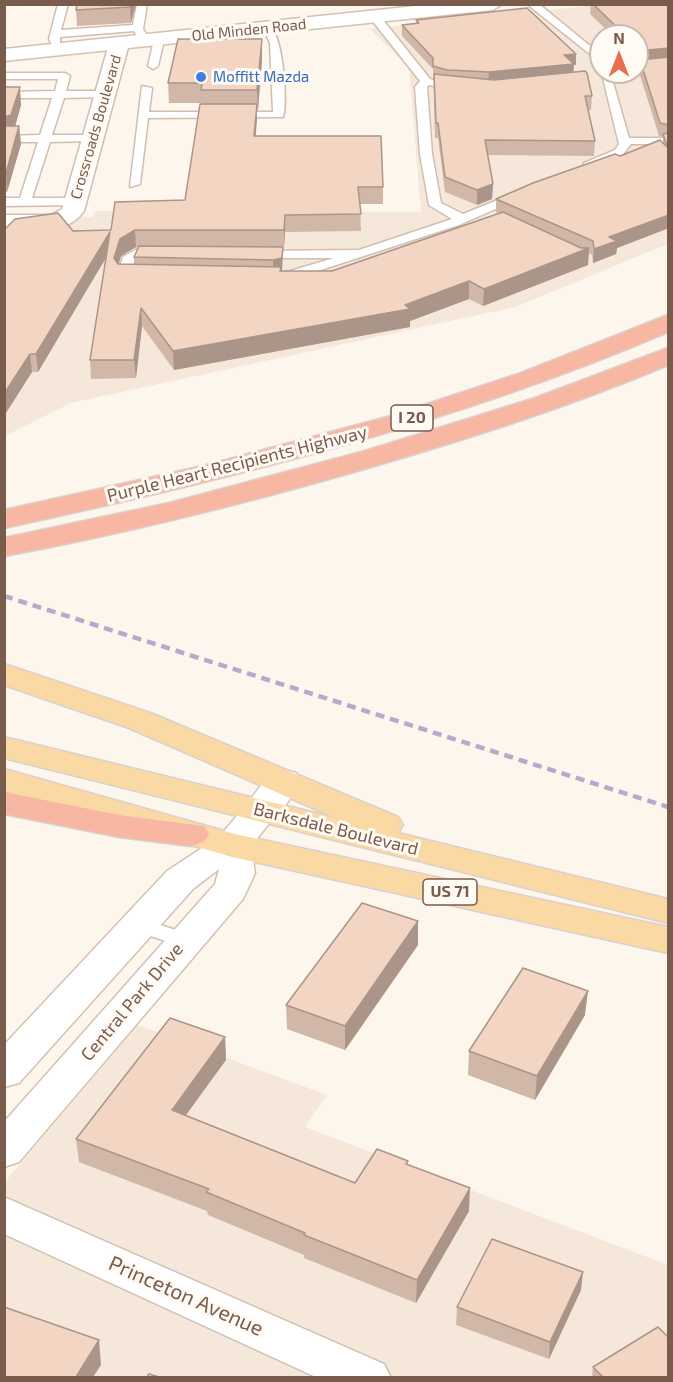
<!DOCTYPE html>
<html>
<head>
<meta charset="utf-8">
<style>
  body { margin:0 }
  #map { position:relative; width:673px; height:1382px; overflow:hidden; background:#fdf6ec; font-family:"Exo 2",sans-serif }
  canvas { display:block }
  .frame { position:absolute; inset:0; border:6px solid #7a5c4d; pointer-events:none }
  .north { position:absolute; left:589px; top:24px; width:60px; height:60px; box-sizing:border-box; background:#fffaf3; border:2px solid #cabbb1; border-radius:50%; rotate:0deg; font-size:16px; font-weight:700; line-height:24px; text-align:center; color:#7a5c4d }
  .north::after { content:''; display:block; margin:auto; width:21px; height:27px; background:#e76f51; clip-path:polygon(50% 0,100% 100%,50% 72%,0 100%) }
</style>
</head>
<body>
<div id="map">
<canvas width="673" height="1382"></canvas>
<div class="frame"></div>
<div class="north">N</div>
</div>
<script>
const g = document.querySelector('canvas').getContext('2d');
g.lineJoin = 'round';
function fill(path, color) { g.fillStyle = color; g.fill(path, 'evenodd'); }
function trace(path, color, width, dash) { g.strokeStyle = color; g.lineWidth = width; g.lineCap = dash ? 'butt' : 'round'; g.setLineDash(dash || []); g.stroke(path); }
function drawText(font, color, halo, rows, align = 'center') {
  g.font = font + ' "Exo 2",sans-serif'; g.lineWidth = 6; g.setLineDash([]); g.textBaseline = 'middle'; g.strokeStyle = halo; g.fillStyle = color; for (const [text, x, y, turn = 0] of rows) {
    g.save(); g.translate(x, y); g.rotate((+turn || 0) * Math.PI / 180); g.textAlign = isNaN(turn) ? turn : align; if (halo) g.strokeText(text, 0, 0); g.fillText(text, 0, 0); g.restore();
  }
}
fill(new Path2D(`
  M 596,5 L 668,5 L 668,244 L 515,307 L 71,403 L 5,436 L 5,217 L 93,217 L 95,211 L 421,212 L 409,67 L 370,29 ZM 601,36 L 637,36 L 637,72 L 601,72 Z
  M 138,1025 L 327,1095 L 305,1127 L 668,1265 L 668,1377 L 5,1378 L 5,1182 Z`), '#f5e8da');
const lane = new Path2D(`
  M 58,4 L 68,4 L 61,30 L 133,25 L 137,4 L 147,4 L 143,29 L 148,37 L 139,39 L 134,31 L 60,37 L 60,45 L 52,45 L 49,39 Z
  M 527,4 L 539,4 L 601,55 L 601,63 Z
  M 371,15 L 379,15 L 430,79 L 461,88 L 455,91 L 429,85 L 427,87 L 432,154 L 441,203 L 463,214 L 515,193 L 525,196 L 459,225 L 290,280 L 280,280 L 280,274 L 334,258 L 260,258 L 254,254 L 255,251 L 359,250 L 452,219 L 429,205 L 420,154 L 415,87 L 420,81 L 371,19 Z
  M 268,25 C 283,31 288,103 283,117 L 148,118 L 140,184 L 130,187 L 142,86 L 152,88 L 149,112 L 273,112 L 270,43 L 263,28 Z
  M 159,37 L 164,40 L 158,66 L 153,69 L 148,66 L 154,40 Z
  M 601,70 L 610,72 L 629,138 L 668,138 L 668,144 L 631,144 L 623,154 L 588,170 L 584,169 L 584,163 L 615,150 L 619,144 Z
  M 4,73 L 65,73 L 70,76 L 66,91 L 105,91 L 111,94 L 105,97 L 64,98 L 52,135 L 93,135 L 99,138 L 93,141 L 50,142 L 32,198 L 75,198 L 79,199 L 79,205 L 4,206 L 4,198 L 20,198 L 38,142 L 4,142 L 4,136 L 40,135 L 52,98 L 4,98 L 4,92 L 55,91 L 58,79 L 4,79 Z
  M 137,249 L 157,249 L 163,253 L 157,257 L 135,259 L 131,273 L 139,275 L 139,281 L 119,279 L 117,276 L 123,257 Z
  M 139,918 L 191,935 L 194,940 L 191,945 L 184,947 L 132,930 L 129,925 L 132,920 Z`);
const street = new Path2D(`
  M 119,38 L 129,44 L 84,211 C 67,236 30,230 4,229 L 4,215 L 51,215 L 62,209 L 109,44 Z
  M 284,770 L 296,773 L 301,781 C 287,803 277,827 248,819 L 243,811 C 254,795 265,775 284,770 Z
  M 4,1197 L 384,1364 L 391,1378 L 318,1378 L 4,1234 Z`);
const secondary = new Path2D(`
  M 435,4 L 502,4 L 493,10 L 4,61 L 4,49 Z
  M 261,800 L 274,803 L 279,811 L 251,846 L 255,873 L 243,899 L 19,1162 L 4,1167 L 4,1122 L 215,884 L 219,869 L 193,889 L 19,1083 L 4,1087 L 4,1045 L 167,871 L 219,837 L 248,803 Z`);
const primary = new Path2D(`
  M 4,664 L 153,714 L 398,817 L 403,825 L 398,833 L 668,899 L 668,923 L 4,758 L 4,737 L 336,818 L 129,728 L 4,685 Z
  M 4,769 L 235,834 L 668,927 L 668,953 L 232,857 L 4,791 Z`);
const highway = new Path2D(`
  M 668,315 L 668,332 C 455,423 231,479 4,528 L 4,510 L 203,466 L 391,416 L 521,373 Z
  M 668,348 L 668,365 C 566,408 461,441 354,472 C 239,505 122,534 4,556 L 4,538 L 169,503 L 365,451 L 535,398 Z
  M 4,792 L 119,815 L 204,826 L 209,834 L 204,842 L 191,846 L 119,837 L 4,814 Z`);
trace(lane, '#d1beb0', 3);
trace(street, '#d1beb0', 3);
trace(secondary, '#d6c0b0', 3);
trace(primary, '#dad1cd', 3);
trace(highway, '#dad1cd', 3);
fill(lane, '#fff');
fill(street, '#fff');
fill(secondary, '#fff');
fill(primary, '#fbd9a5');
fill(highway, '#f7b7a3');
trace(new Path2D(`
  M 4,596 L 668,807`), '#b9a8c9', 4.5, [9, 6]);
fill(new Path2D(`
  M 77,4 L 136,4 L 131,23 L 77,26 L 76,10 Z
  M 591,4 L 669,4 L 669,228 L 617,248 L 616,254 L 593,263 L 592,255 L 589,253 L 588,265 L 483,306 L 469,299 L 410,321 L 410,327 L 174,370 L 142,326 L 136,378 L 91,379 L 90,360 L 106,258 L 38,372 L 32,372 L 4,416 L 4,230 L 111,230 L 185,200 L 202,103 L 169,103 L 168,83 L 262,39 L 262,59 L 258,110 L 257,110 L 256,136 L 383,187 L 383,204 L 360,204 L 361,231 L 285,232 L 284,247 L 283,247 L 282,271 L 332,271 L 499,214 L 496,212 L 496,199 L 620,156 L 663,143 L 663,137 L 659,136 L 639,72 L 639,62 L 637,36 L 613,36 L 590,14 ZM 136,247 L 138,247 L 134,257 L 134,264 L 119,264 L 121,256 Z
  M 416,20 L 576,54 L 576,65 L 574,65 L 573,72 L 592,96 L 591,110 L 588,110 L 595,141 L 594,156 L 488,155 L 493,184 L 492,199 L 477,205 L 445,192 L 438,138 L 435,138 L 433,69 L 402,36 L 402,25 L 416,23 Z
  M 4,87 L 21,105 L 15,126 L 19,126 L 21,144 L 7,192 L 4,192 Z
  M 418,945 L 345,1050 L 287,1029 L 286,1005 Z
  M 585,1015 L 535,1100 L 468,1075 L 469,1051 Z
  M 225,1037 L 226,1060 L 185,1115 L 355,1183 L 408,1165 L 469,1211 L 416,1303 L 304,1258 L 304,1255 L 208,1215 L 207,1211 L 79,1162 L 76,1139 Z
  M 581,1290 L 549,1359 L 456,1325 L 457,1307 Z
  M 593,1367 L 669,1377 L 592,1377 Z`), '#d1b7a8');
fill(new Path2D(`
  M 131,4 L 136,4 L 131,23 L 130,7 Z
  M 262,39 L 262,59 L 258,110 L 257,90 Z
  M 669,48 L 669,59 L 640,60 L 639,62 L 637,62 L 637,51 Z
  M 576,54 L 576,65 L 574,65 L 573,75 L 488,84 L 489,72 L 564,55 Z
  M 20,87 L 21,105 L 13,134 L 4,135 L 4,117 Z
  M 257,104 L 257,119 L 254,152 L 254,136 Z
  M 19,126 L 21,144 L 7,192 L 6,173 Z
  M 493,184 L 492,199 L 477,205 L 477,190 Z
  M 285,215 L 285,232 L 284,247 L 284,230 Z
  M 669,215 L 669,228 L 617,248 L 616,254 L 593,263 L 594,249 L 609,237 Z
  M 135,230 L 136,247 L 121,256 L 115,275 L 114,258 L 120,239 Z
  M 110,232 L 111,249 L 38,372 L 36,354 Z
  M 283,247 L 282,271 L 273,273 L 273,260 Z
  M 589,248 L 588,265 L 483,306 L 484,289 Z
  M 469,281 L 469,299 L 410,321 L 410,327 L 174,370 L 173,351 L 405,305 Z
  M 141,308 L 142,326 L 136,378 L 134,360 Z
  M 30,354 L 32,372 L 4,416 L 4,394 Z
  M 418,921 L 418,945 L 345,1050 L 345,1026 Z
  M 588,991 L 585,1015 L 535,1100 L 537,1076 Z
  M 225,1037 L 226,1060 L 173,1133 L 172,1110 Z
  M 470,1188 L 469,1211 L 416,1303 L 417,1280 Z
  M 583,1272 L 581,1290 L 549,1359 L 550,1342 Z
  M 99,1340 L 101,1365 L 93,1377 L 76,1377 Z`), '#aa9588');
const building = new Path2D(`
  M 77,4 L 131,4 L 130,7 L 76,10 Z
  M 593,4 L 669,4 L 669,48 L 637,51 L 637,36 L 626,36 Z
  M 527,8 L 576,54 L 564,55 L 574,64 L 489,72 L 447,70 L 433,66 L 433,58 L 402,25 L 419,23 L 416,20 Z
  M 178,39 L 262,39 L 257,90 L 201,90 L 202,83 L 168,83 Z
  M 669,57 L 669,125 L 660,123 L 640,60 Z
  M 585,71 L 587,73 L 592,96 L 585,96 L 595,141 L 485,140 L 493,184 L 477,190 L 445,177 L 438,123 L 436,123 L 434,74 L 494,80 Z
  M 4,87 L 20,87 L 11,115 L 4,117 Z
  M 200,104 L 257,104 L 254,136 L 381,136 L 383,187 L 358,187 L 361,214 L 285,215 L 284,230 L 135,230 L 120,239 L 114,258 L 118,264 L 281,267 L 280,271 L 332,271 L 503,212 L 581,248 L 589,248 L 484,289 L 469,281 L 405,305 L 410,309 L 173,351 L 141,308 L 134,360 L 90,360 L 110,232 L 36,354 L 30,354 L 4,394 L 4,230 L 15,219 L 58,213 L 73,231 L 111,230 L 115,202 L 185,200 Z
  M 4,126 L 19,126 L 6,173 L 4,173 Z
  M 669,133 L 669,215 L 609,237 L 617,241 L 594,249 L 593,241 L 496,199 L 533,183 L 615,154 L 620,156 L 660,140 L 668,148 L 663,134 Z
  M 139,246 L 283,247 L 282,258 L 273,260 L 134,257 Z
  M 362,903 L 418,921 L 345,1026 L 286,1005 Z
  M 523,968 L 588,991 L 537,1076 L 469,1051 Z
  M 170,1018 L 225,1037 L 172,1110 L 355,1183 L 377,1149 L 408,1161 L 406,1164 L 470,1188 L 417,1280 L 304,1235 L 305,1233 L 206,1192 L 209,1189 L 76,1139 Z
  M 492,1239 L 583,1272 L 550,1342 L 457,1307 Z
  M 4,1307 L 99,1340 L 76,1377 L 4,1377 Z
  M 658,1327 L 669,1338 L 669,1377 L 603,1377 L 593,1367 Z
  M 149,1374 L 159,1377 L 147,1377 Z`);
fill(building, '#f3d5c3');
trace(building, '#aa9588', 1.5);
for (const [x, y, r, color] of [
  [201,77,6,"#3f7fe0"]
]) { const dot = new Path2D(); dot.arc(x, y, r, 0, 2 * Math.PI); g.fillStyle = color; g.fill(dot); trace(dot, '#fffaf3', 2); }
drawText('15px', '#7a5c4d', '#fffaf3', [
  ["Old Minden Road",249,30,-6],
  ["Crossroads Boulevard",96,127,-74]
]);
drawText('15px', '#366cbe', '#fffaf3', [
  ["Moffitt Mazda",213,77]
], 'left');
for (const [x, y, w] of [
  [412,418,42],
  [450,892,54]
]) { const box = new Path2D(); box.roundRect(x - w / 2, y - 13, w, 26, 4.5); g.fillStyle = '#fffaf3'; g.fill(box); trace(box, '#7a5c4d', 1.5); }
drawText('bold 16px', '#7a5c4d', null, [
  ["I 20",412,418],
  ["US 71",450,892]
]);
drawText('18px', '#7a5c4d', '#fffaf3', [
  ["Purple Heart Recipients Highway",237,464,-14],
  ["Barksdale Boulevard",336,829,14],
  ["Central Park Drive",132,1002,-50]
]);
drawText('21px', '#7a5c4d', '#fffaf3', [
  ["Princeton Avenue",186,1296,24]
]);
</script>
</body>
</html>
